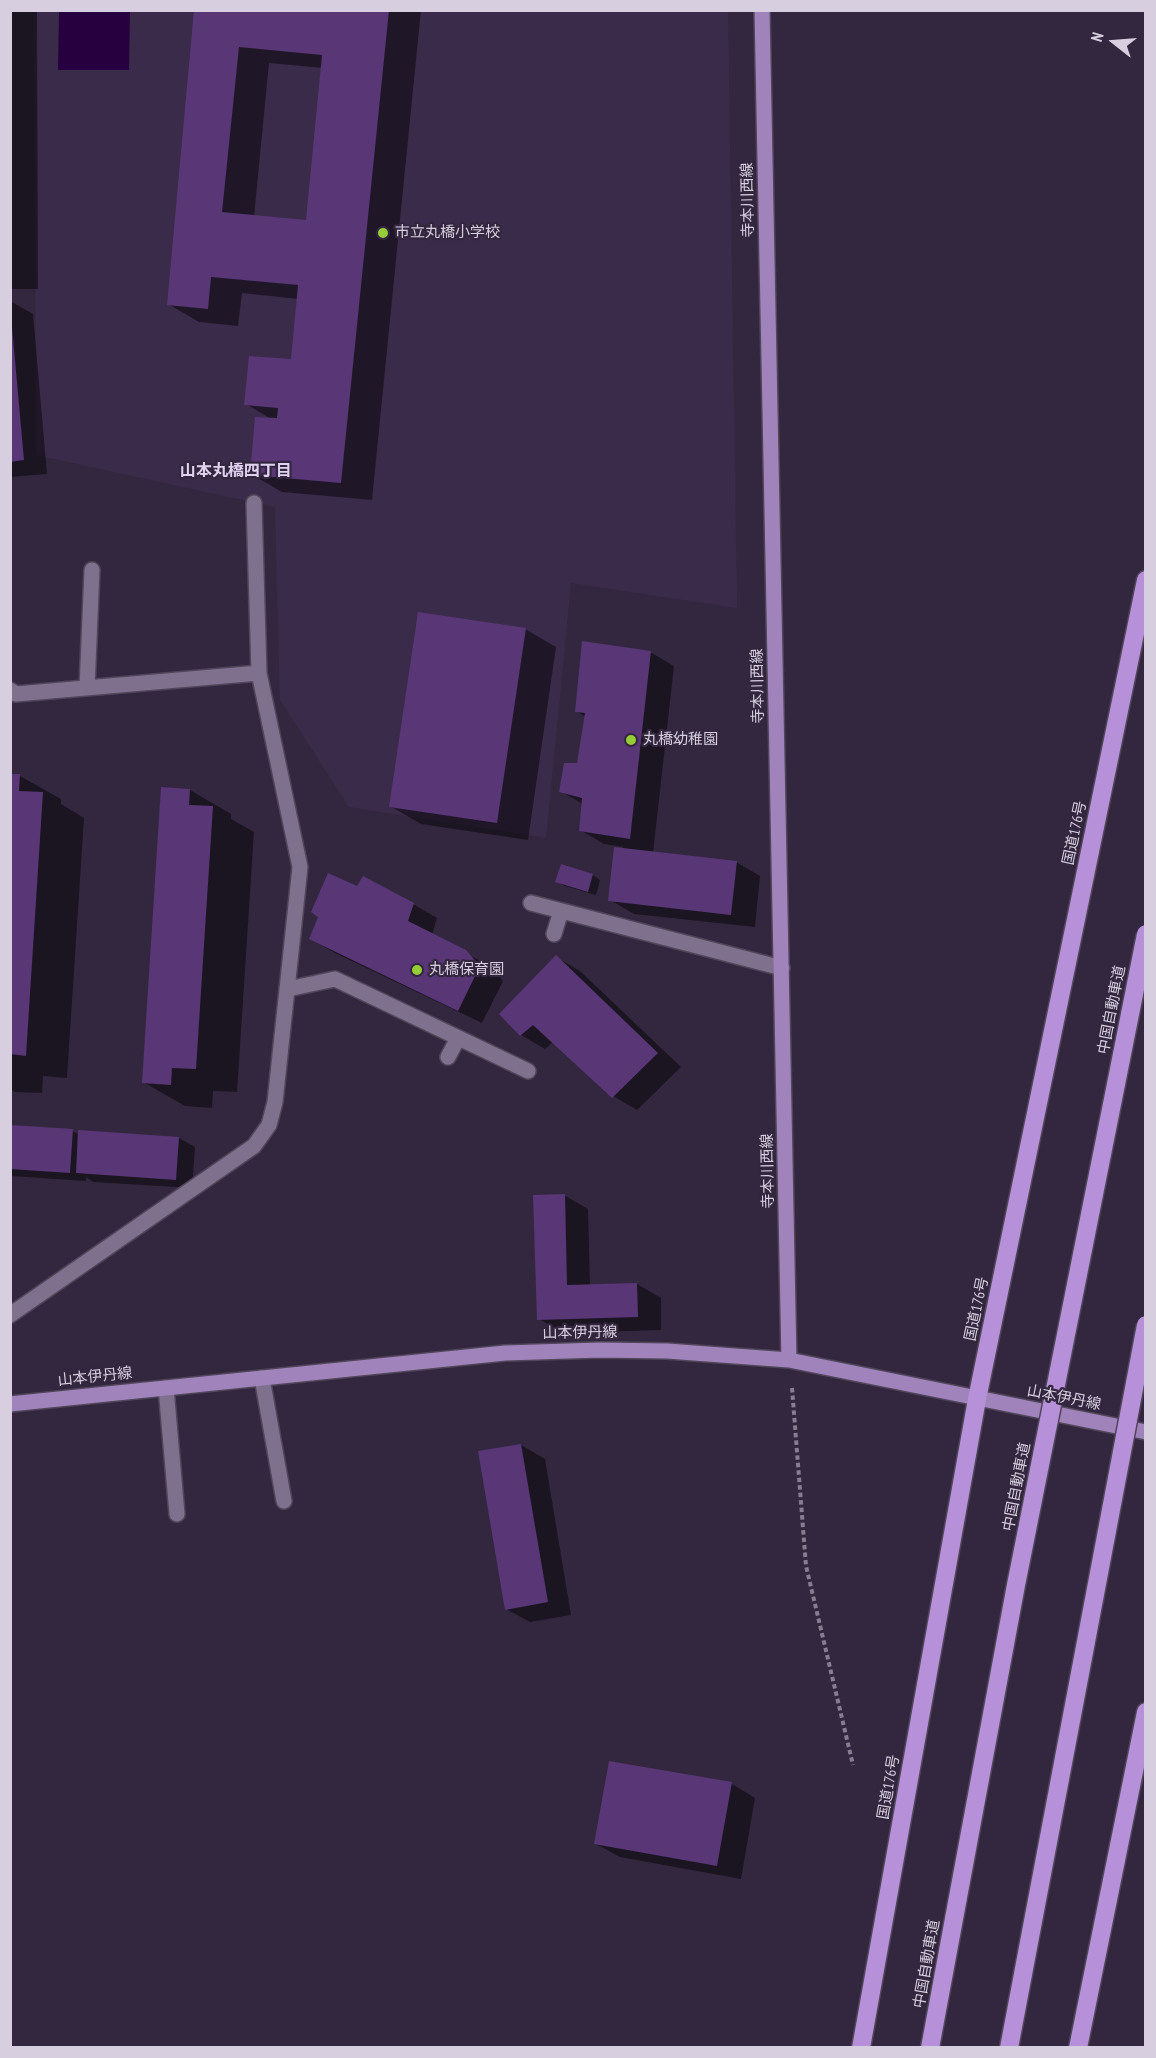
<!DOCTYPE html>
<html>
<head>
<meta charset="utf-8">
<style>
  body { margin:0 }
  #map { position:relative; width:1156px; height:2058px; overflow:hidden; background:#33273f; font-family:"PT Sans Narrow",sans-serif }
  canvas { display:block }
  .frame { position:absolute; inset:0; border:12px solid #d7cfdf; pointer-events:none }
  .north { position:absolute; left:1084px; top:12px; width:60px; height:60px; -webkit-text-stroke:4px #33273f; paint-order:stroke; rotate:287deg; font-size:16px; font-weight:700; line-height:24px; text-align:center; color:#d7cfdf }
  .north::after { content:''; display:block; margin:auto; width:21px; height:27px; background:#d7cfdf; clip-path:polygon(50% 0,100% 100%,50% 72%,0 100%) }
</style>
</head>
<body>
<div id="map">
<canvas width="1156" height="2058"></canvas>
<div class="frame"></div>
<div class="north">N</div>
</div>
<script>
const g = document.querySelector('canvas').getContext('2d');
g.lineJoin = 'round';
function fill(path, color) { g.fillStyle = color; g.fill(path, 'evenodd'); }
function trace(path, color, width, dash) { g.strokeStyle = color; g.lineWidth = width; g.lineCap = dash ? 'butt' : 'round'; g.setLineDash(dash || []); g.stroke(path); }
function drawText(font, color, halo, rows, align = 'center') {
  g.font = font + ' "PT Sans Narrow","Noto Sans JP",sans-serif'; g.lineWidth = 4.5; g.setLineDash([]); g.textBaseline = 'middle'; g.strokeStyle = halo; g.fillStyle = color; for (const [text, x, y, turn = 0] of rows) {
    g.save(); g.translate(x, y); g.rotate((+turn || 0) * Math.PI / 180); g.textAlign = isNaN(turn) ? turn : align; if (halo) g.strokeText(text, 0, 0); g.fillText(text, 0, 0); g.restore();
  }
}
fill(new Path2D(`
  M 34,11 L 728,11 L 737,608 L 571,583 L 546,838 L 349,807 L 280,700 L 275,507 L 36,455 Z`), '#3b2b4a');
fill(new Path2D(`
  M 59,11 L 130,11 L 129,70 L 58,70 Z`), '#27013f');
fill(new Path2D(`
  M 10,10 L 37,10 L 38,289 L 10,289 Z
  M 196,10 L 421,10 L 372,500 L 282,492 L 251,474 L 273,420 L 246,404 L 292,361 L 298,299 L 242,293 L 238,326 L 199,322 L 168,304 ZM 269,63 L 323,68 L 307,222 L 254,217 Z
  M 10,301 L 33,314 L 47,474 L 10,477 Z
  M 525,629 L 556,647 L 528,840 L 421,824 L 390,806 Z
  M 650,652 L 674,666 L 653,853 L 736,862 L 760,876 L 755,927 L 634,914 L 610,900 L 623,847 L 604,844 L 580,830 L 583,804 L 560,791 L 578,764 L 586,717 L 577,712 Z
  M 10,775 L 20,776 L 61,799 L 61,804 L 84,818 L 67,1078 L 43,1076 L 42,1093 L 15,1092 L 10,1089 Z
  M 163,789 L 190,790 L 231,814 L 231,819 L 254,832 L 237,1092 L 213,1091 L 212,1108 L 185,1106 L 143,1082 Z
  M 562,866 L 593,875 L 600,880 L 596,895 L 565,886 L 557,882 Z
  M 358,888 L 413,904 L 437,918 L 432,935 L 490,966 L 503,981 L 482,1023 L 335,953 L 311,939 Z
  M 556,957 L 580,971 L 681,1067 L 637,1110 L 613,1096 L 553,1042 L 545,1049 L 521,1035 Z
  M 10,1127 L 72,1131 L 80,1135 L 179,1138 L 195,1147 L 192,1188 L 93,1182 L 86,1177 L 86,1181 L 10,1176 Z
  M 564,1195 L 588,1209 L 590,1286 L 637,1284 L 661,1298 L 661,1330 L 563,1333 L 539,1319 Z
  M 521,1445 L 545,1459 L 571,1615 L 530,1622 L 506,1609 Z
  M 732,1784 L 755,1798 L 741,1879 L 620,1857 L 596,1844 Z`), '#0007');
fill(new Path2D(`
  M 194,10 L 389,10 L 341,483 L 250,475 L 255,417 L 277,418 L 278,408 L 244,405 L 249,356 L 291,359 L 298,285 L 211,277 L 208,309 L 167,305 ZM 239,47 L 322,55 L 306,220 L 222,212 Z
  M 10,327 L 12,327 L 24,460 L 10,462 Z
  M 418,612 L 526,628 L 497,823 L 389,807 Z
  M 582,641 L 651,651 L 630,839 L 579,831 L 582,798 L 559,792 L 564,763 L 577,763 L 585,713 L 575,712 Z
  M 10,774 L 20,774 L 19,791 L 43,792 L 26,1056 L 10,1054 Z
  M 161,787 L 190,789 L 189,805 L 213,806 L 196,1069 L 172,1068 L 171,1085 L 142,1083 Z
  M 614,847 L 737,861 L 731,915 L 608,901 Z
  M 561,864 L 593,874 L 588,892 L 555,882 Z
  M 328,873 L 357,886 L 363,876 L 414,903 L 408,921 L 466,950 L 480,966 L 458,1011 L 309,939 L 318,917 L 311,912 Z
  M 556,955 L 658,1053 L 612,1098 L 533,1025 L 520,1036 L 499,1014 Z
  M 10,1125 L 73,1129 L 70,1173 L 10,1169 Z
  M 78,1130 L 179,1137 L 176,1180 L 76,1173 Z
  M 565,1194 L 567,1285 L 637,1283 L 638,1317 L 537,1320 L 533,1195 Z
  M 521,1444 L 548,1602 L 505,1610 L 478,1451 Z
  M 609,1761 L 732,1782 L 717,1866 L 594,1844 Z`), '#593676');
const minor = new Path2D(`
  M 254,503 L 259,673
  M 87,688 L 92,570
  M 10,690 L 16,694 L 259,673 L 300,867 L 275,1102 L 269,1125 L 254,1146 L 10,1315
  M 531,903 L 782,968
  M 554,934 L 561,911
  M 288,989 L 335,979 L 528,1071
  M 448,1057 L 458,1038
  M 262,1378 L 284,1501
  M 166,1388 L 177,1514`);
const major = new Path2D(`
  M 762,10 L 789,1360
  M 10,1404 L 505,1353 L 600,1350 L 667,1351 L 789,1360 L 1146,1432`);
const highway = new Path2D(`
  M 861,2048 L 977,1399 L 1146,580
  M 1078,2048 L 1146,1712`);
trace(minor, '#504559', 18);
trace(major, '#504559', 18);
trace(highway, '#504559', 21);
trace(new Path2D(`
  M 792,1388 L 806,1566 L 853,1765`), '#877d91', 4, [4.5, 3]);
trace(minor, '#7f708d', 15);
trace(major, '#a083ba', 15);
trace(highway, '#b690d8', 18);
const highwayBridge = new Path2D(`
  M 930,2048 L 1016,1585 L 1146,934
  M 1009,2048 L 1146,1325`);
trace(highwayBridge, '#504559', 21, []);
trace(highwayBridge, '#b690d8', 18);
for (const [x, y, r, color] of [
  [383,233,6,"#97cc39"],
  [631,740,6,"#97cc39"],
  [417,970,6,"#97cc39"]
]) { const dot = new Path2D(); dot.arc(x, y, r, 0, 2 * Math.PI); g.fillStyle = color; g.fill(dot); trace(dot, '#33273f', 2); }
drawText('15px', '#d7cfdf', '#33273f', [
  ["寺本川西線",748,200,-91],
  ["寺本川西線",758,686,-91],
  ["国道176号",1075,833,-78],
  ["中国自動車道",1112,1010,-79],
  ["寺本川西線",768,1171,-91],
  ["国道176号",977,1309,-78],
  ["山本伊丹線",580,1333,-1],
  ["山本伊丹線",95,1377,-6],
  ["山本伊丹線",1064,1398,11],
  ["中国自動車道",1017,1487,-79],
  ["国道176号",889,1787,-80],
  ["中国自動車道",927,1964,-80]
]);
drawText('15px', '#d7cfdf', '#33273f', [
  ["市立丸橋小学校",395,233],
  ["丸橋幼稚園",643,740],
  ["丸橋保育園",429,970]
], 'left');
drawText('bold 16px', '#e1d1f1', '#33273f', [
  ["山本丸橋四丁目",236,471]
]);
</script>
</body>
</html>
